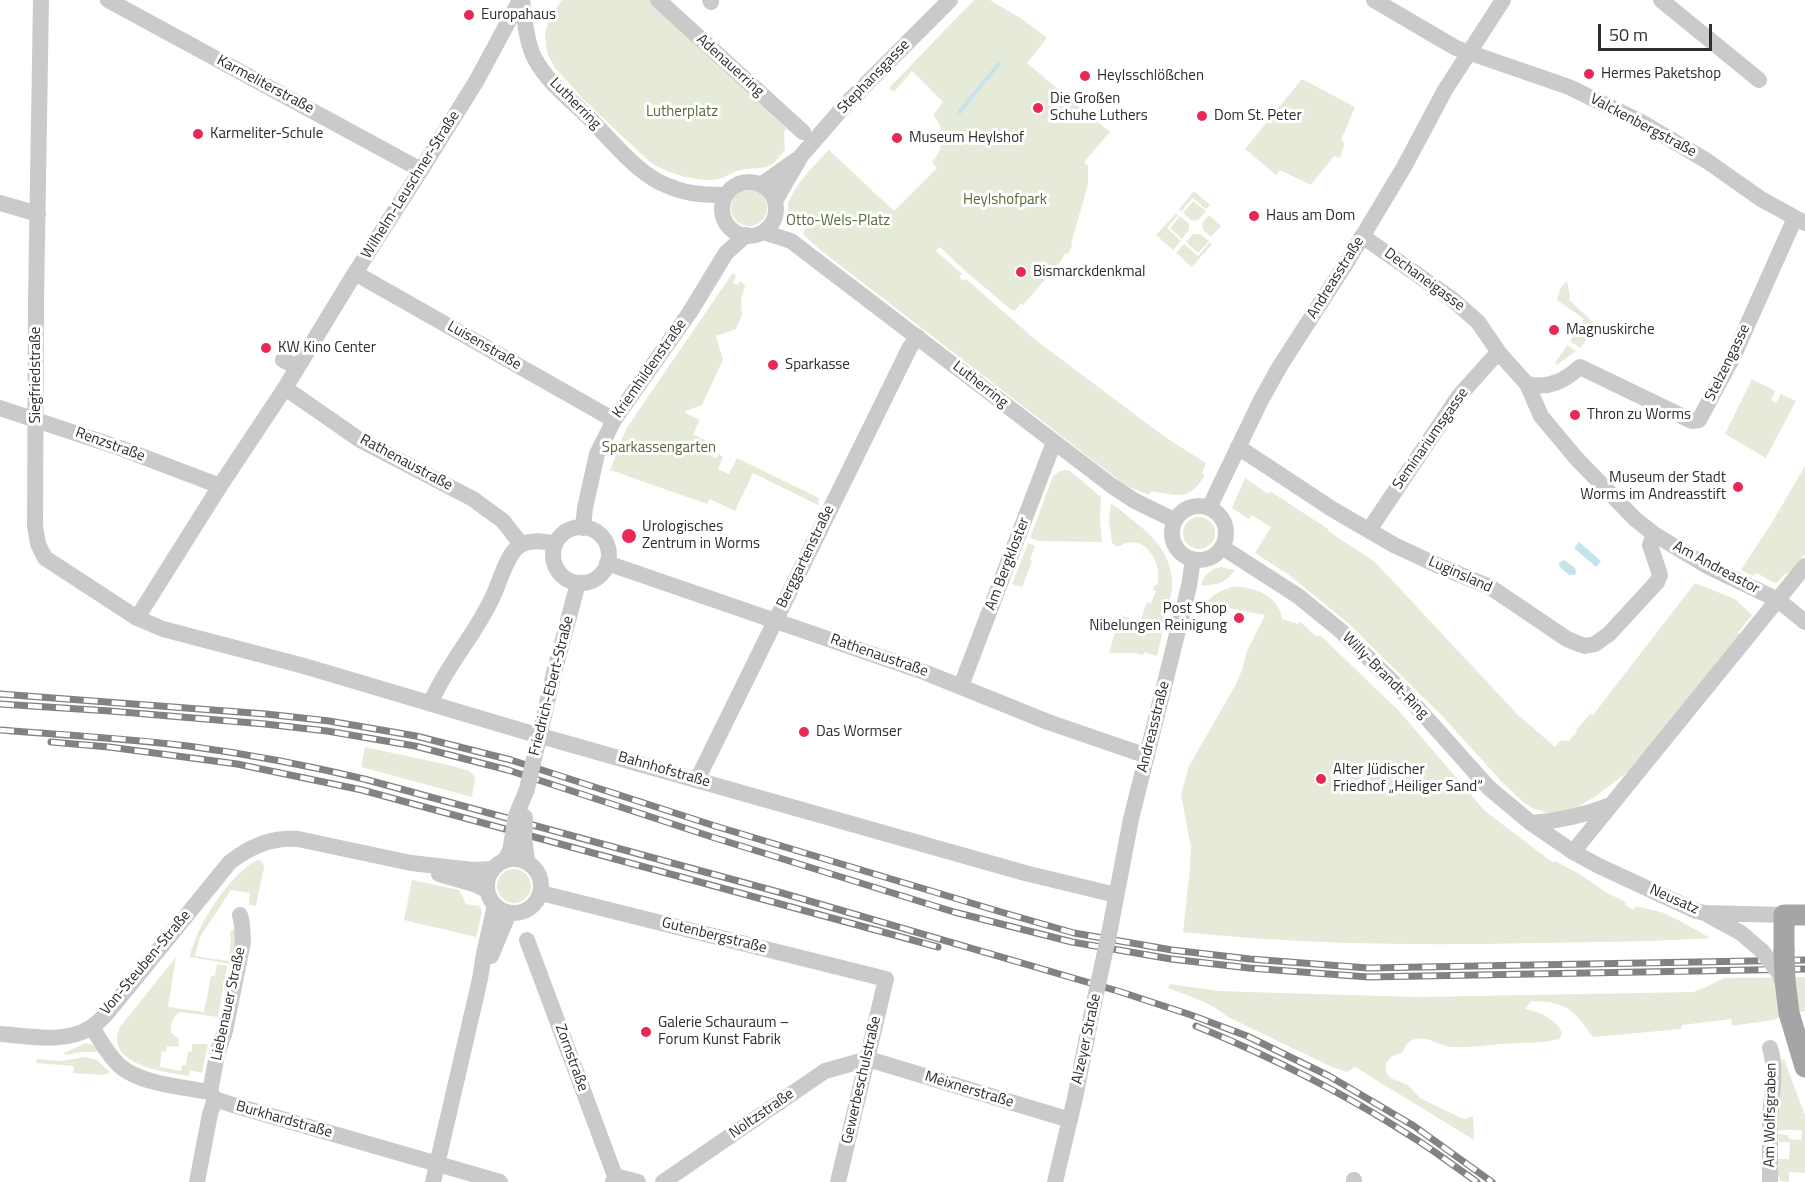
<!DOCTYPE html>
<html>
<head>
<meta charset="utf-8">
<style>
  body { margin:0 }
  #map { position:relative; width:1805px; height:1182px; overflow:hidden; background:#fff; font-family:"Titillium Web",sans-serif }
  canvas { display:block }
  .scale { position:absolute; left:1598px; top:24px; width:114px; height:27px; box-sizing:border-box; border:3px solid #2d2d2d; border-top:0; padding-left:8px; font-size:18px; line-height:21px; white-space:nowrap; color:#2d2d2d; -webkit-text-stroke:4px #fff; paint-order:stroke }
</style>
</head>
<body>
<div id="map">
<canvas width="1805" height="1182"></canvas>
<div class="scale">50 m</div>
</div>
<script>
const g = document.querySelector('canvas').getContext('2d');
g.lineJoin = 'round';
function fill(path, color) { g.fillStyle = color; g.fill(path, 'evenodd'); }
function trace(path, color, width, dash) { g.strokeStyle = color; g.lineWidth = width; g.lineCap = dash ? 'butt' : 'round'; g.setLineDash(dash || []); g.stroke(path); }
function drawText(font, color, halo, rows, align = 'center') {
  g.font = font + ' "Titillium Web",sans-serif'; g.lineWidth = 6; g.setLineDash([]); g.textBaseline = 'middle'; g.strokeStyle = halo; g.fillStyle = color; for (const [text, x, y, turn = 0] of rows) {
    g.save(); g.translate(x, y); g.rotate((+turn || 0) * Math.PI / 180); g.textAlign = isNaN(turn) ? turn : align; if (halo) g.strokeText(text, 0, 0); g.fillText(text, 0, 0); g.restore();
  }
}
fill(new Path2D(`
  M 562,0 L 649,0 L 787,129 L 784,132 L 785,150 C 767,174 766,165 741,170 C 733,171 727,177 719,179 C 697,183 670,174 651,163 L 586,102 L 555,68 L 547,53 L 545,34 L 550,17 Z
  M 974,0 L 990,0 L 1022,19 L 1047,38 L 1027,63 L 1110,132 L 1084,162 L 1088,166 L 1088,184 L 1071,244 L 1072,246 L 1068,254 L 1065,253 L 1061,261 L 1023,305 L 1020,303 L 1020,305 L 1014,311 L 1012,310 L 965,271 L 940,247 L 936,251 L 962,274 L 959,277 L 963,280 L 966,279 L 1037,341 L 1165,437 L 1206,463 L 1202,473 L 1205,475 C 1190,502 1176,495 1151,491 L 1149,495 L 1125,485 L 819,249 L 803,234 L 805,229 C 798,224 789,218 788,208 C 787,192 818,161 829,150 L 894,211 L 937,168 L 932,162 C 945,148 946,129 933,115 L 943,102 L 912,71 L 894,92 L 889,88 Z
  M 1302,79 L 1355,107 L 1341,140 L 1345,143 L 1340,158 L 1334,156 L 1311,185 L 1280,170 L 1276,175 L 1245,149 Z
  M731 208a18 18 0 1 1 36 0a18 18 0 1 1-36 0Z
  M 1194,191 L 1210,205 L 1206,209 L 1193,198 L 1181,212 L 1179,209 Z
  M 1193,201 L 1206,211 L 1198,220 L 1192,221 L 1183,213 Z
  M 1176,213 L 1178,215 L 1167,228 L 1181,241 L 1173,250 L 1156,235 Z
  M 1209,215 L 1221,226 L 1211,237 L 1203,230 L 1202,223 Z
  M 1180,216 L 1189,224 L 1189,230 L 1182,239 L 1170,228 Z
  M 1193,234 L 1200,234 L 1209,241 L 1198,253 L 1186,242 Z
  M 1210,242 L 1212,244 L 1192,267 L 1176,253 L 1184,244 L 1198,256 Z
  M 732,274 L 735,274 L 736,276 L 733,283 L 737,285 L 741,281 L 745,286 L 741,300 L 742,315 L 736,329 L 716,336 L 723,360 L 702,405 L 686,411 L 685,413 L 700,420 L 693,434 L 709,442 L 704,452 L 716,458 L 719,454 L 723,457 L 718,469 L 729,474 L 737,458 L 819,498 L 818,505 L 753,473 L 735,511 L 710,499 L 707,504 L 610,470 L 626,429 Z
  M 1567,280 L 1570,298 L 1569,300 L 1594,323 L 1593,330 L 1580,348 L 1570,341 L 1584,319 L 1557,300 L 1560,289 Z
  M 1567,345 L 1576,351 L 1557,365 L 1555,363 Z
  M 1752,379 L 1775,391 L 1771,400 L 1776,403 L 1781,394 L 1796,401 L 1766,458 L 1725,434 Z
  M 1805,466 L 1805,554 L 1791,572 L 1785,574 L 1778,582 L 1774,583 L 1757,573 L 1753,576 L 1741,570 L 1771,524 Z
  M 1066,470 L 1070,471 L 1101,497 L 1100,520 L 1102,542 L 1038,541 L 1030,538 L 1053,476 L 1060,471 Z
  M 1245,478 L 1268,494 L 1270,491 L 1328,529 L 1328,531 L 1375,562 L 1517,714 L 1555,747 L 1561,740 L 1569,741 L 1577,732 L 1576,730 L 1590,714 L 1593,715 L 1695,583 L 1735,599 L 1752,615 L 1738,633 L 1740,635 L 1629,771 L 1596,796 L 1579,806 L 1566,812 L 1548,813 L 1532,808 L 1523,802 L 1501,781 L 1444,718 L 1348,623 L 1289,575 L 1255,553 L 1271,527 L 1252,515 L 1249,519 L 1232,508 Z
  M 1111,503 C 1140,526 1176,548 1172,590 L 1157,656 L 1144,652 L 1143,655 L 1135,653 L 1109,653 L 1120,615 L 1140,622 L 1147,602 L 1151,603 L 1156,591 L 1153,590 L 1155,585 L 1157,585 C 1164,562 1142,530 1118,547 L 1112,543 L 1109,520 Z
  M1183 533a16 16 0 1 1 32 0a16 16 0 1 1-32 0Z
  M 1028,543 L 1035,546 L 1030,560 L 1032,561 L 1022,587 L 1012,584 Z
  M 1221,567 L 1235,570 C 1226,583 1215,586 1201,585 C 1205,574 1210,569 1221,567 Z
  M 1232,587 C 1251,585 1280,596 1282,619 L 1298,624 L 1299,621 L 1316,636 L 1321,636 L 1399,711 L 1485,811 L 1552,862 L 1557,862 L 1581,875 L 1607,893 L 1626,902 L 1625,905 L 1634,910 L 1636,906 L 1661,912 L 1680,921 L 1710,938 C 1651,942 1592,942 1533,943 C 1416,946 1299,944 1183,932 L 1190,868 L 1191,847 L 1181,795 L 1189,766 L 1235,686 L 1242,670 L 1247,651 L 1265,615 L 1229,608 L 1199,617 C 1204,600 1215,592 1232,587 Z
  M 365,747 L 453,766 L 469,771 L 475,777 L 472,797 L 361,767 Z
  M 257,860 L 262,861 L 264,867 L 256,906 L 249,905 L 250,893 L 231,890 L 200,937 L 195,956 L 228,961 L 231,939 L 230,932 L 234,929 L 236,934 L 232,964 L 190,957 C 195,927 230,874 257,860 Z
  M497 886a17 17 0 1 1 34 0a17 17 0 1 1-34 0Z
  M 412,880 L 459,890 L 466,904 L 480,906 L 482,912 L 476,937 L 404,920 Z
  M 176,957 L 168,1007 L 204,1012 L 211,976 L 215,976 L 217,964 L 227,966 L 218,1017 L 181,1012 C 173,1015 170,1024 171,1032 L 175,1036 L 178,1037 L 179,1047 L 167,1046 L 166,1052 L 162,1051 L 160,1067 L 181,1071 L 182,1065 L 186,1065 L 188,1052 L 192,1051 L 192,1044 L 208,1044 L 202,1073 L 190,1070 L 189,1076 C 166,1072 103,1065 120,1027 Z
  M 1805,977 L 1805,1011 L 1772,1020 L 1732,1026 L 1731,1019 L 1682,1025 L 1681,1029 L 1593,1037 C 1572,1009 1568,1002 1531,1001 L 1525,1009 C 1539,1012 1557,1019 1562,1033 L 1559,1039 C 1541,1044 1522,1042 1503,1044 C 1486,1045 1469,1048 1452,1047 C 1439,1046 1429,1036 1415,1039 C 1409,1041 1404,1046 1403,1052 L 1391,1057 L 1386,1063 L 1386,1072 L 1390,1078 L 1408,1085 L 1420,1098 L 1459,1117 L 1464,1119 L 1473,1116 L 1474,1140 L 1355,1067 L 1347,1072 L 1332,1067 L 1228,1017 C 1212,1003 1189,996 1168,988 L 1170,984 L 1220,991 L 1248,992 L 1419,997 L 1693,992 L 1702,989 L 1724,978 Z
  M 86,1043 L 93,1045 L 99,1051 C 93,1053 90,1051 83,1052 C 75,1052 70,1056 62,1054 Z
  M 86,1057 L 97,1060 L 110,1072 L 105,1075 L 73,1073 L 74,1066 L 36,1063 L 37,1059 L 59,1061 Z
  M 1784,1059 L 1805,1115 L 1805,1173 L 1789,1172 L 1789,1182 L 1780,1181 L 1777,1174 L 1778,1159 L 1789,1159 L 1790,1142 L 1779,1142 L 1778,1134 L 1788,1135 L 1789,1139 L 1801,1140 L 1802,1130 L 1775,1130 L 1778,1062 Z`), '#e6ebd9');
fill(new Path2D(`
  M 998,62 L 1001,64 L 959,116 L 956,113 Z
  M 1579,542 L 1601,561 L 1596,567 L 1574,548 Z
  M 1564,560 L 1575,568 L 1576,573 L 1574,575 L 1569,575 L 1559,566 L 1559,563 Z`), '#c4e3ec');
trace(new Path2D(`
  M 41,0 L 36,302 L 35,526 L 38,544 L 45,558 L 137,618 L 163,629 L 304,666 L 523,731 L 1025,873 L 1116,895
  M 108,0 L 421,170
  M 522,0 C 525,19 526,42 535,59 C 548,83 571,100 591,120 C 611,140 634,169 659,182 C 684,194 699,195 726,195
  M 658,0 L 803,132
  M 710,0 L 711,2
  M 1374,0 L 1456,48 L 1569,87 L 1641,122 L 1707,161 L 1761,199 L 1805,223
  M 1661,0 L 1759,80
  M722 209a27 27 0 1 1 54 0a27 27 0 1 1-54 0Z
  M 761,185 L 796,160
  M 775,201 L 801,156 L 847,103 L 950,0
  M 0,203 L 38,214
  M 763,232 L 791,241 L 1112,486 L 1135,501 L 1174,520
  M 1362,236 L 1452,299 L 1478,322 L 1500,354 L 1527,384 L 1541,416 L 1576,458 L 1635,519 L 1654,534 L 1707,566 L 1778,600 L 1805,622
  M 355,273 L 614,420
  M 283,360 L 298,367
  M 1527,384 C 1549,389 1564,381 1580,367 L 1692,421 L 1699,420 L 1733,357 L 1795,218
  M 285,388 L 360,440 L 473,499 L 503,521 L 521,544
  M 0,408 L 120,448 L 220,486
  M 1238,447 L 1332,509 L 1394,545 L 1439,566 L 1490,587 L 1567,639 L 1579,644 L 1585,646 L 1595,644 L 1609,634 L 1657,582 L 1660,575 L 1650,545 L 1654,534
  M1172 533a27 27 0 1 1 54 0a27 27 0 1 1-54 0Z
  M 1209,508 L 1261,400 L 1280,366 L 1347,262 L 1404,167 L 1445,90 L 1503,0
  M553 555a28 28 0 1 1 56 0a28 28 0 1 1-56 0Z
  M 583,528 L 585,508 L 597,454 L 614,420 L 690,312 L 726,253 L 746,235
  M 1369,530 L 1459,396 L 1492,359 L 1500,354
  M 1222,547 L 1298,596 L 1341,631 L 1406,695 L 1489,788 L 1531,823 L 1573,852 L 1599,866 L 1696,911 L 1705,913 L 1784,915
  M 607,563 L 924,672 L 1048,722 L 1147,756
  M 137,618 L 220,486 L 285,388 L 355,273 L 423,167 L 477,80 L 520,0
  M 554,673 L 578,583
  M 961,686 L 1054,442
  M 431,702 C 447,664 477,633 494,594 C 500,581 507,554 519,546 C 530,539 544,541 555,544
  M 697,780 L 910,347 L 918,337
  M 1531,823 C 1560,821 1585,815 1611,805
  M 1573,852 L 1805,566
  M487 886a27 27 0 1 1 54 0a27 27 0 1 1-54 0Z
  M 439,874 L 474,884 L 487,890
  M 541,893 L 886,979 L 838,1182
  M 1708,915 L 1741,933 L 1762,951
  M 1110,929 L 1131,819 L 1189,586 L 1193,560
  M 527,940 L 615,1176
  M 491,956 L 509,913
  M 92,1027 C 100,1040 108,1055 120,1066 C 140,1084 184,1087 210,1092 L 215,1099 L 233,1105 L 500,1182
  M 0,1034 C 29,1036 64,1044 90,1028 C 97,1024 103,1017 108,1012 L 230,862 C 251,846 272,837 298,839 L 411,863 L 473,870 L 492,869
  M 210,1092 L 217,1054 L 225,1031 L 243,942 L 242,924 L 240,915
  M 197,1182 L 210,1114 L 215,1099
  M 433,1182 L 480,979 L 484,954 L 495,905
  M 613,1182 L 615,1176 L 638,1182
  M 663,1182 L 825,1071 L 868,1059 L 1070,1120
  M 1055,1182 L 1075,1098 L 1091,1017
  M 1354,1182 L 1354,1180
  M 1770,1182 C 1770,1163 1770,1143 1770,1124 C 1770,1099 1778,1072 1770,1048`), '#cacaca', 16);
trace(new Path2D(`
  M 1784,951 L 1784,915 L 1805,915
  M 1785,981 L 1789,1013 L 1805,1067`), '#a5a5a5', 21);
const rail = new Path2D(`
  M 0,694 L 266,714 L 329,721 L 416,736 L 511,760 L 715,826 L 1001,912 L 1074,933 L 1172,950 L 1250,959 L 1368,968 L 1805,960
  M 0,704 L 110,711 L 265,724 L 327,731 L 415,746 L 508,770 L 712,837 L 954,912 L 1072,942 L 1171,959 L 1249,968 L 1368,977 L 1805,969
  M 0,730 C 63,735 125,738 188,746 C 247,754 306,765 364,779 L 782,893 L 1121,992 L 1191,1015 L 1247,1036 L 1329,1076 L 1414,1126 L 1492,1182
  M 51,742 L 109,747 L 237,764 L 362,790 L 938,947
  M 1196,1026 C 1269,1056 1342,1092 1409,1135 C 1432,1149 1454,1166 1477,1182`);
trace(rail, '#828282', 7);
trace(rail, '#fff', 4.5, [14]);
trace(new Path2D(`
  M 525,817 L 524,837 L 527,861
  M 506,858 L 510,851 L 516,816 L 527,789 L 554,673
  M 1762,951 L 1785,981
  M 1091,1017 L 1110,929`), '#cacaca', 16);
trace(new Path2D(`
  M 1784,951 L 1785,981`), '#a5a5a5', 21);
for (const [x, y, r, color] of [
  [469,15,6,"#eb2756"],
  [1589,74,6,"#eb2756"],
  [1085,76,6,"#eb2756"],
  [1038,108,6,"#eb2756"],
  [1202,116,6,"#eb2756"],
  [198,134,6,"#eb2756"],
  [897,138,6,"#eb2756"],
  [1254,216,6,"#eb2756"],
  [1021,272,6,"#eb2756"],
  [1554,330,6,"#eb2756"],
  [266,348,6,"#eb2756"],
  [773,365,6,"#eb2756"],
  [1575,415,6,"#eb2756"],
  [1738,487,6,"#eb2756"],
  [629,536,8,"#eb2756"],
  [1239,618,6,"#eb2756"],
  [804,732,6,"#eb2756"],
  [1321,779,6,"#eb2756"],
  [646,1032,6,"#eb2756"]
]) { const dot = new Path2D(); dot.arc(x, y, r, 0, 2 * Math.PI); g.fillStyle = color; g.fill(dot); trace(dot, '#fff', 2); }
drawText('15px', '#2d2d2d', '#fff', [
  ["Europahaus",481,15],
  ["Hermes Paketshop",1601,74],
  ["Heylsschlößchen",1097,76],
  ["Die Großen",1050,99],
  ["Schuhe Luthers",1050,116],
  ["Dom St. Peter",1214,116],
  ["Karmeliter-Schule",210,134],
  ["Museum Heylshof",909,138],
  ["Haus am Dom",1266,216],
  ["Bismarckdenkmal",1033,272],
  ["Magnuskirche",1566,330],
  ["KW Kino Center",278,348],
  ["Sparkasse",785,365],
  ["Thron zu Worms",1587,415],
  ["Museum der Stadt",1726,478,"right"],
  ["Worms im Andreasstift",1726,495,"right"],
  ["Urologisches",642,527],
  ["Zentrum in Worms",642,544],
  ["Post Shop",1227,609,"right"],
  ["Nibelungen Reinigung",1227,626,"right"],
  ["Das Wormser",816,732],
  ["Alter Jüdischer",1333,770],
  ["Friedhof „Heiliger Sand“",1333,787],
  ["Galerie Schauraum –",658,1023],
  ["Forum Kunst Fabrik",658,1040]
], 'left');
drawText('15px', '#2d2d2d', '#fff', [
  ["Adenauerring",730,66,42],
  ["Stephansgasse",874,77,-46],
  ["Karmeliterstraße",265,85,28],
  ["Lutherring",575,104,45],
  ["Valckenbergstraße",1643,126,28],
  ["Wilhelm-Leuschner-Straße",411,185,-58],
  ["Andreasstraße",1336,278,-58],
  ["Dechaneigasse",1424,280,36],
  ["Luisenstraße",484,346,30],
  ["Stelzengasse",1728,363,-64],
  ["Kriemhildenstraße",650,369,-55],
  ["Siegfriedstraße",36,375,-90],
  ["Lutherring",980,385,38],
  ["Seminariumsgasse",1431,439,-55],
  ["Renzstraße",110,445,20],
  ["Rathenaustraße",406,463,28],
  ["Berggartenstraße",806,557,-64],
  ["Am Bergkloster",1008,564,-69],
  ["Am Andreastor",1716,568,28],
  ["Luginsland",1460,575,24],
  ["Rathenaustraße",879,656,19],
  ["Willy-Brandt-Ring",1385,676,45],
  ["Friedrich-Ebert-Straße",552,686,-76],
  ["Andreasstraße",1154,727,-76],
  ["Bahnhofstraße",664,770,16],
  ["Neusatz",1674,900,24],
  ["Gutenbergstraße",714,936,14],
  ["Von-Steuben-Straße",146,963,-50],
  ["Liebenauer Straße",229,1004,-78],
  ["Alzeyer Straße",1087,1039,-78],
  ["Zornstraße",571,1058,70],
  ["Gewerbeschulstraße",862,1080,-77],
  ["Meixnerstraße",969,1090,17],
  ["Noltzstraße",762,1114,-35],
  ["Am Wolfsgraben",1771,1115,-89],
  ["Burkhardstraße",284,1120,16]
]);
drawText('15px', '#586a39', '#fff', [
  ["Lutherplatz",682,112],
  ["Heylshofpark",1005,200],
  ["Otto-Wels-Platz",838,221],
  ["Sparkassengarten",659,448]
]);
</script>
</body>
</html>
